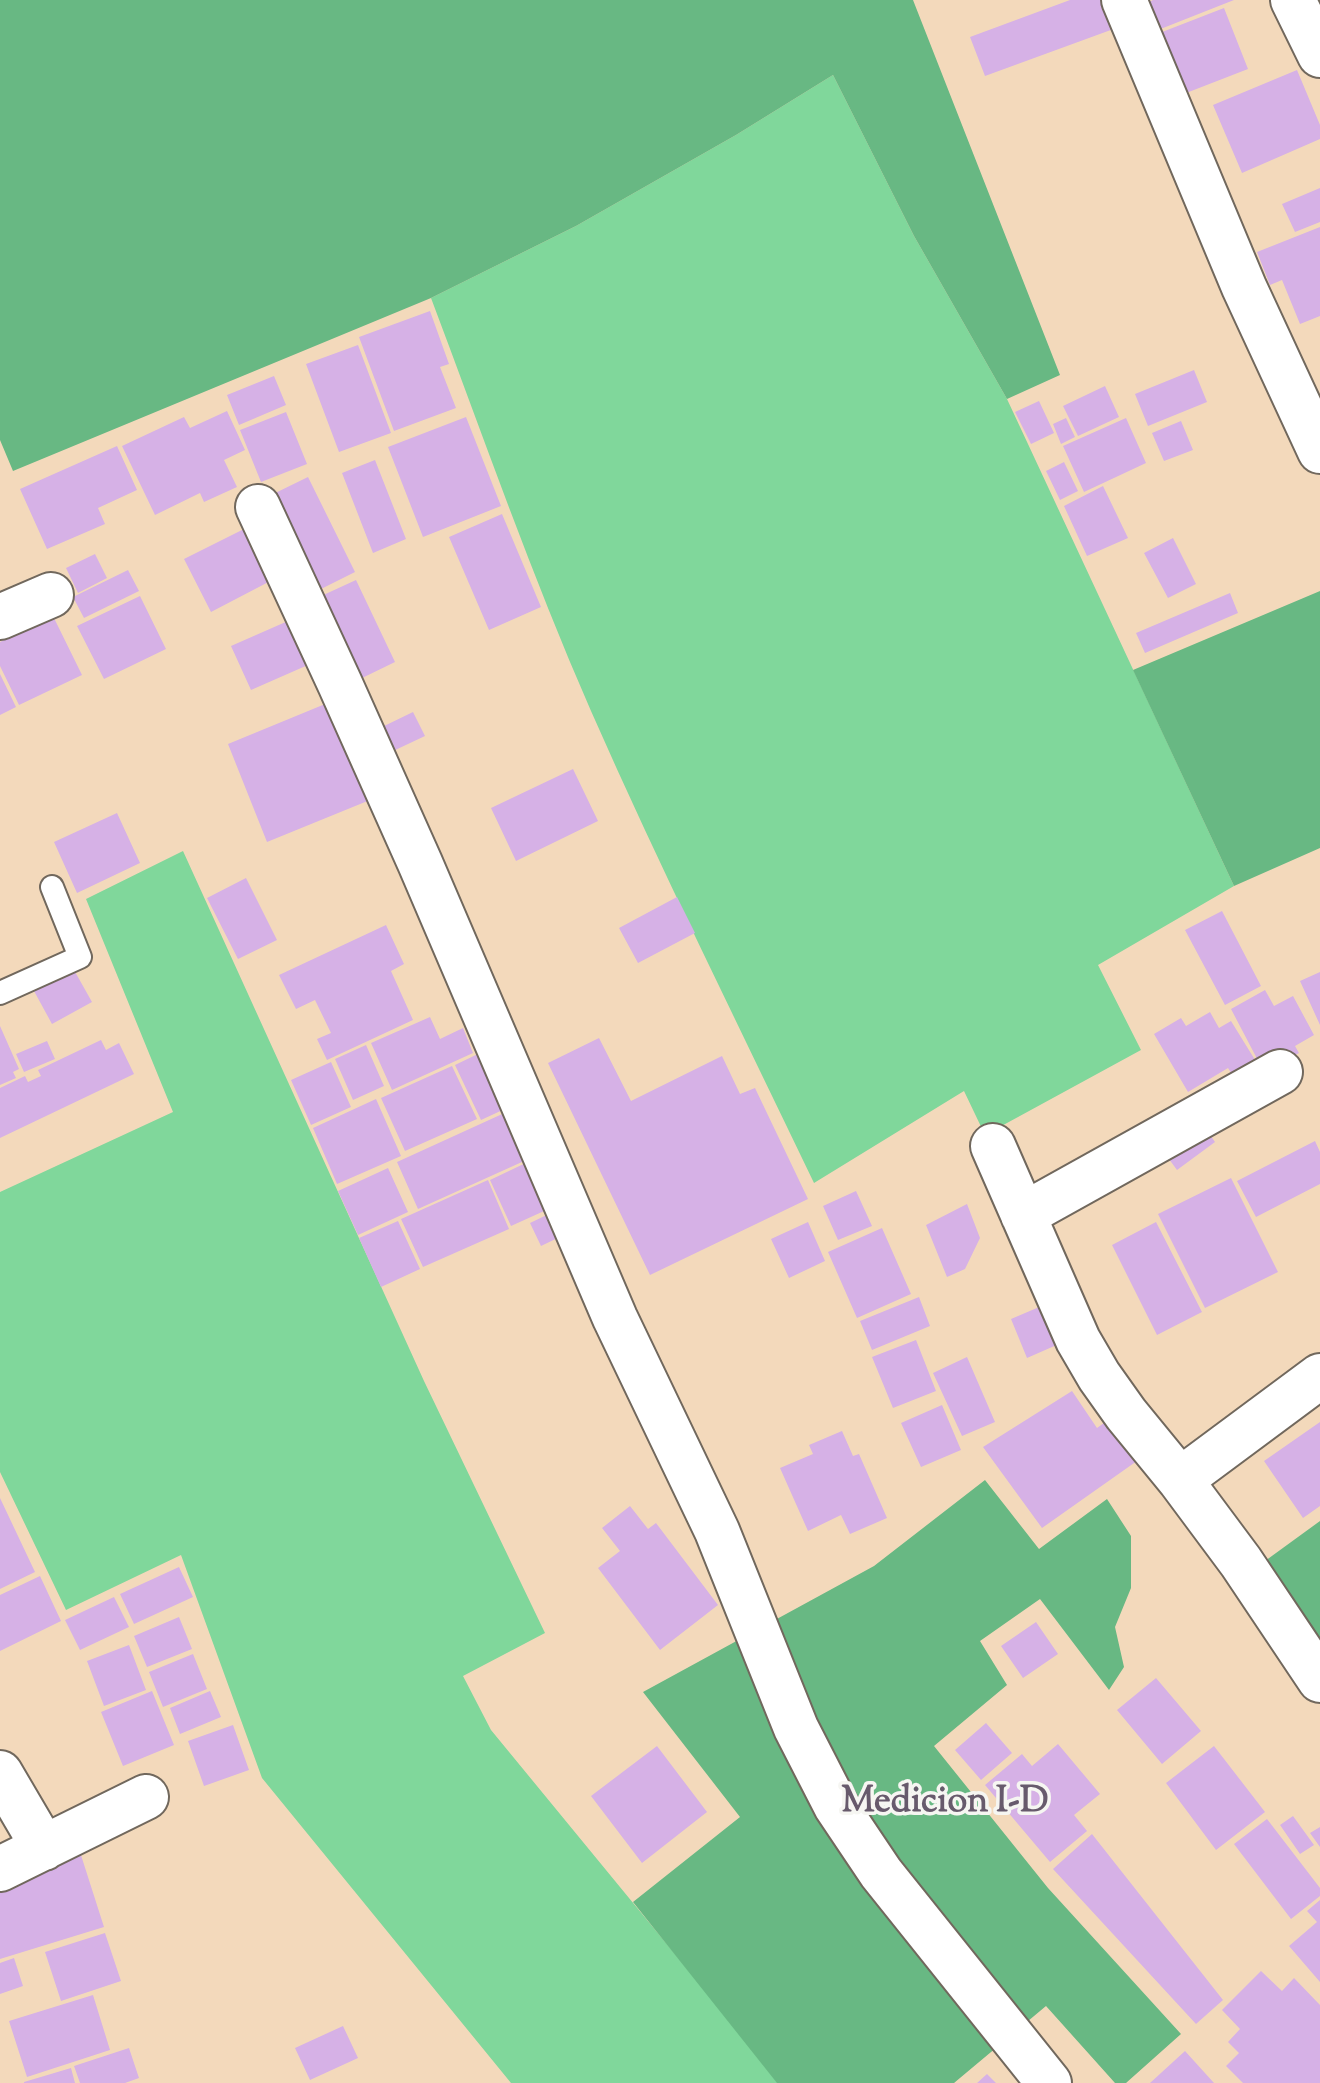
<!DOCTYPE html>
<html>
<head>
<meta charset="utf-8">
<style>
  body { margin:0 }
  canvas { display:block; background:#f3d9bb }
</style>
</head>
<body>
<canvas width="1320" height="2083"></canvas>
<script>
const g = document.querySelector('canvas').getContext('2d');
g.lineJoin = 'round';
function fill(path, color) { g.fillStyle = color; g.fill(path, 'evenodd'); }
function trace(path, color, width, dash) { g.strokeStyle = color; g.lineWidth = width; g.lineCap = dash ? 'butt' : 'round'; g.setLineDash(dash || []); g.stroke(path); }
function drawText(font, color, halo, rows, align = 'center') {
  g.font = font + ' "Sorts Mill Goudy",serif'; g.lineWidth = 7; g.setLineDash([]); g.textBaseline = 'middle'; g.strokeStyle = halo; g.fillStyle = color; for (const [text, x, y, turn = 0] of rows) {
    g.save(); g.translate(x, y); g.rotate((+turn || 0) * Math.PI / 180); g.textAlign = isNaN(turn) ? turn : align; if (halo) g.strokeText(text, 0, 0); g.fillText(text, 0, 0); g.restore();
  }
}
fill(new Path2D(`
  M 833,75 L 914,236 L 1007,399 L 1234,886 L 1098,965 L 1141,1050 L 985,1135 L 964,1091 L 814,1183 C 739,1026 661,870 591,711 C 532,576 483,436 431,298 L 576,226 L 736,135 Z
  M 183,851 L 424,1381 L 545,1633 L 463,1676 L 491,1730 L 698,1982 L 778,2083 L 511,2083 L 262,1778 L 181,1555 L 66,1610 L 0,1472 L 0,1192 L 173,1112 L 86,899 Z`), '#80d79b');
fill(new Path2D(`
  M 0,0 L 913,0 L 1060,375 L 1007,399 L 914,236 L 833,75 L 736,135 L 576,226 L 431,298 L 13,471 L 0,440 Z
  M 1320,591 L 1320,848 L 1234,886 L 1133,670 Z
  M 985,1480 L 1039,1549 L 1107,1499 L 1131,1536 L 1131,1588 L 1115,1627 L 1124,1667 L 1109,1690 L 1040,1599 L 980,1641 L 1007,1685 L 934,1746 L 1048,1888 L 1181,2034 L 1126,2083 L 1115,2083 L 1046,2006 L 954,2083 L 777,2083 L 633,1902 L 740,1817 L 643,1692 L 874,1566 Z
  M 1320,1521 L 1320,1643 L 1265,1561 Z`), '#68b883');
fill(new Path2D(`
  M 1070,0 L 1109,0 L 1119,27 L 985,76 L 970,37 Z
  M 1153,0 L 1234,0 L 1158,30 L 1147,3 Z
  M 1224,8 L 1248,69 L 1181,95 L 1157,34 Z
  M 1297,70 L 1320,125 L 1320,139 L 1242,173 L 1213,105 Z
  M 1320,188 L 1320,222 L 1295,232 L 1282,204 Z
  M 1320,227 L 1320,316 L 1300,324 L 1282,280 L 1270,285 L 1257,252 Z
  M 430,311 L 449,364 L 440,367 L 456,408 L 394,431 L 359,337 Z
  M 358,345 L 391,433 L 339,452 L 306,364 Z
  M 1194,370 L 1207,402 L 1148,426 L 1135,394 Z
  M 274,376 L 286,405 L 239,425 L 227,395 Z
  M 1105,386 L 1119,417 L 1078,436 L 1063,406 Z
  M 1039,401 L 1054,433 L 1031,444 L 1015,412 Z
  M 227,411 L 245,450 L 224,460 L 237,487 L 204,502 L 200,493 L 155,515 L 122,446 L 184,417 L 190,428 Z
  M 286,412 L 307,464 L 261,482 L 240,430 Z
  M 466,417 L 501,506 L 423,537 L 388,447 Z
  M 1066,418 L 1075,437 L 1061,444 L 1053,424 Z
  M 1126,418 L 1146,463 L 1084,492 L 1063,446 Z
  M 1181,421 L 1193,450 L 1164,461 L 1152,433 Z
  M 117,446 L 137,490 L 98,508 L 105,524 L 47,549 L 20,489 Z
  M 375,460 L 406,539 L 373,553 L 342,473 Z
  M 1064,462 L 1078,491 L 1060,500 L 1046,471 Z
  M 308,477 L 355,572 L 311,594 L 265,498 Z
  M 1103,486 L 1128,538 L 1087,556 L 1064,506 Z
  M 502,514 L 541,607 L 489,630 L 449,537 Z
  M 254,524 L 280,576 L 211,612 L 184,559 Z
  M 1173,538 L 1196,584 L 1168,598 L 1144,553 Z
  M 95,554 L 107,578 L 78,593 L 66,568 Z
  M 128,570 L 139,591 L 84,618 L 73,597 Z
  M 356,580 L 395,662 L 358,680 L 319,597 Z
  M 1230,593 L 1238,613 L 1145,653 L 1136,633 Z
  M 140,596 L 166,649 L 104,679 L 77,626 Z
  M 53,616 L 82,675 L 19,705 L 0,666 L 0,642 Z
  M 297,617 L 317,661 L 251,690 L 231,646 Z
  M 0,674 L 16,707 L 0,715 Z
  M 330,702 L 370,800 L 267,842 L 228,744 Z
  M 413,712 L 425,736 L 391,752 L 380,728 Z
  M 573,769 L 598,821 L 516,861 L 491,808 Z
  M 117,813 L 140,863 L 77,893 L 54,842 Z
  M 246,878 L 277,940 L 238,959 L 207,898 Z
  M 677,897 L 695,933 L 638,963 L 619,928 Z
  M 1222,911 L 1261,986 L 1225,1005 L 1185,930 Z
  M 386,925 L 404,964 L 391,971 L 413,1020 L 327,1060 L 317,1039 L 331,1033 L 315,1000 L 296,1009 L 279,975 Z
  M 74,970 L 92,1002 L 52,1024 L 34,991 Z
  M 1320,972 L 1320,1025 L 1300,981 Z
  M 1265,990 L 1274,1006 L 1293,996 L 1314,1035 L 1295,1046 L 1299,1053 L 1264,1072 L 1231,1009 Z
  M 1210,1012 L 1219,1028 L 1231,1021 L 1260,1068 L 1237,1082 L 1228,1068 L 1188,1092 L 1154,1034 L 1181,1018 L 1186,1026 Z
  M 430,1017 L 440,1039 L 463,1028 L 473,1053 L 392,1090 L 371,1043 Z
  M 0,1026 L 19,1069 L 13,1072 L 16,1078 L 0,1085 Z
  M 599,1038 L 631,1101 L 722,1056 L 740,1094 L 755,1088 L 808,1199 L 650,1275 L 548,1063 Z
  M 101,1040 L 106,1050 L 119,1043 L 134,1074 L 0,1138 L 0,1088 L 25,1076 L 28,1082 L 41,1076 L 38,1070 Z
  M 47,1041 L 55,1059 L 24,1072 L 16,1054 Z
  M 366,1045 L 384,1086 L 353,1100 L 335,1059 Z
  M 482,1052 L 507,1108 L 481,1120 L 455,1065 Z
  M 331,1062 L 351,1107 L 311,1125 L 291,1080 Z
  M 452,1066 L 477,1119 L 405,1151 L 381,1098 Z
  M 376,1099 L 401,1156 L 337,1184 L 313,1128 Z
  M 511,1110 L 533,1157 L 418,1209 L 397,1162 Z
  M 1204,1126 L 1215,1142 L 1177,1170 L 1166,1155 Z
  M 1315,1141 L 1320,1152 L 1320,1184 L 1256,1217 L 1237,1181 Z
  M 532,1160 L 553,1207 L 511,1226 L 490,1180 Z
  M 388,1168 L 408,1212 L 358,1235 L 338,1191 Z
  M 1231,1178 L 1278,1272 L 1205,1308 L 1158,1214 Z
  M 488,1180 L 509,1229 L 423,1267 L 401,1219 Z
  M 856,1191 L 872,1226 L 838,1240 L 823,1206 Z
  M 967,1204 L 980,1238 L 965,1269 L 947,1277 L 926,1225 Z
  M 555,1211 L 566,1234 L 541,1246 L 530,1223 Z
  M 398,1221 L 420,1269 L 381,1287 L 359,1238 Z
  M 808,1222 L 825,1261 L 789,1278 L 771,1239 Z
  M 1156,1222 L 1202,1312 L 1157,1335 L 1112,1245 Z
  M 882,1228 L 911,1294 L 857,1318 L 828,1252 Z
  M 919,1297 L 930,1326 L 872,1350 L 860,1321 Z
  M 1051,1302 L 1068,1340 L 1027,1358 L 1011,1319 Z
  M 916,1340 L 936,1391 L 893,1408 L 872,1357 Z
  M 967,1357 L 995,1422 L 962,1436 L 933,1373 Z
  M 1072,1391 L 1097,1428 L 1115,1415 L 1144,1456 L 1042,1528 L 983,1447 Z
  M 942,1405 L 961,1450 L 921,1467 L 901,1423 Z
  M 1320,1422 L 1320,1506 L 1303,1518 L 1264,1461 Z
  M 842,1431 L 853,1456 L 859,1454 L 887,1518 L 850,1534 L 841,1515 L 808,1531 L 780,1468 L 813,1454 L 809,1445 Z
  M 0,1498 L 35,1572 L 0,1589 Z
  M 630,1506 L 648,1529 L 656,1523 L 718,1605 L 660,1650 L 598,1568 L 620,1551 L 602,1528 Z
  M 179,1567 L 193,1597 L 134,1624 L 120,1594 Z
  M 40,1576 L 61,1621 L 0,1651 L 0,1595 Z
  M 114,1597 L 129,1627 L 80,1650 L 65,1620 Z
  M 179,1617 L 192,1649 L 147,1667 L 134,1636 Z
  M 1036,1622 L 1058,1654 L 1023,1678 L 1001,1646 Z
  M 129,1645 L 146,1690 L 104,1706 L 87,1661 Z
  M 193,1654 L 207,1689 L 163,1707 L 149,1672 Z
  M 1156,1678 L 1201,1731 L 1162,1764 L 1117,1710 Z
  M 152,1691 L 174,1745 L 123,1766 L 101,1712 Z
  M 210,1691 L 221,1717 L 180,1734 L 170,1708 Z
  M 986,1723 L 1012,1753 L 981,1780 L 955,1750 Z
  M 233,1725 L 249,1770 L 204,1786 L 188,1741 Z
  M 1058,1744 L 1100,1794 L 1074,1815 L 1087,1831 L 1050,1862 L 985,1785 L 1022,1754 L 1032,1766 Z
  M 657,1746 L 707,1812 L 642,1863 L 591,1796 Z
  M 1214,1746 L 1265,1812 L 1216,1850 L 1166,1783 Z
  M 1293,1816 L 1314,1845 L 1300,1854 L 1280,1825 Z
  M 1267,1819 L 1320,1888 L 1320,1896 L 1291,1919 L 1234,1844 Z
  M 1320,1827 L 1320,1847 L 1310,1833 Z
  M 1092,1834 L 1223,2000 L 1196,2024 L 1053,1869 Z
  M 80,1852 L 104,1927 L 0,1959 L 0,1877 Z
  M 1320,1900 L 1320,1982 L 1289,1946 L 1317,1922 L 1307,1911 Z
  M 105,1933 L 121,1981 L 61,2001 L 45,1952 Z
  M 14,1958 L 23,1986 L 0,1994 L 0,1963 Z
  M 1261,1971 L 1282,1991 L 1294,1978 L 1320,2005 L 1320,2083 L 1243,2083 L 1226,2066 L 1239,2053 L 1228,2042 L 1240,2029 L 1222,2010 Z
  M 93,1995 L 110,2050 L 27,2077 L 9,2021 Z
  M 343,2026 L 358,2058 L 310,2080 L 295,2048 Z
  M 129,2048 L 139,2078 L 125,2083 L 80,2083 L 74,2066 Z
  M 1185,2051 L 1214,2083 L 1150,2083 Z
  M 71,2068 L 75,2083 L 24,2083 L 24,2082 Z
  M 987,2074 L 996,2083 L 977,2083 Z`), '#d6b1e6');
const service = new Path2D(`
  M 0,993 L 80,957 L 52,887`);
const minor = new Path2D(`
  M 1124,0 L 1244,287 L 1320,451
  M 1293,0 L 1320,55
  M 258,507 L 340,684 L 420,863 L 615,1318 L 717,1531 L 796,1728 L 836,1806 L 881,1873 L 1049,2083
  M 0,617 L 51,595
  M 993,1146 L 1078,1340 L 1099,1376 L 1126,1414 L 1180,1480 L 1241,1562 L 1320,1680
  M 1023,1215 L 1280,1072
  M 1180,1480 L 1320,1376
  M 0,1773 L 44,1848
  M 0,1869 L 146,1797`);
trace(service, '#71685d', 26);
trace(minor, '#71685d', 48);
trace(service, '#fff', 22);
trace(minor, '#fff', 44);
drawText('bold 36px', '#675a6c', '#f6f6f2', [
  ["Medicion I-D",945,1805]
]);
</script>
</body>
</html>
